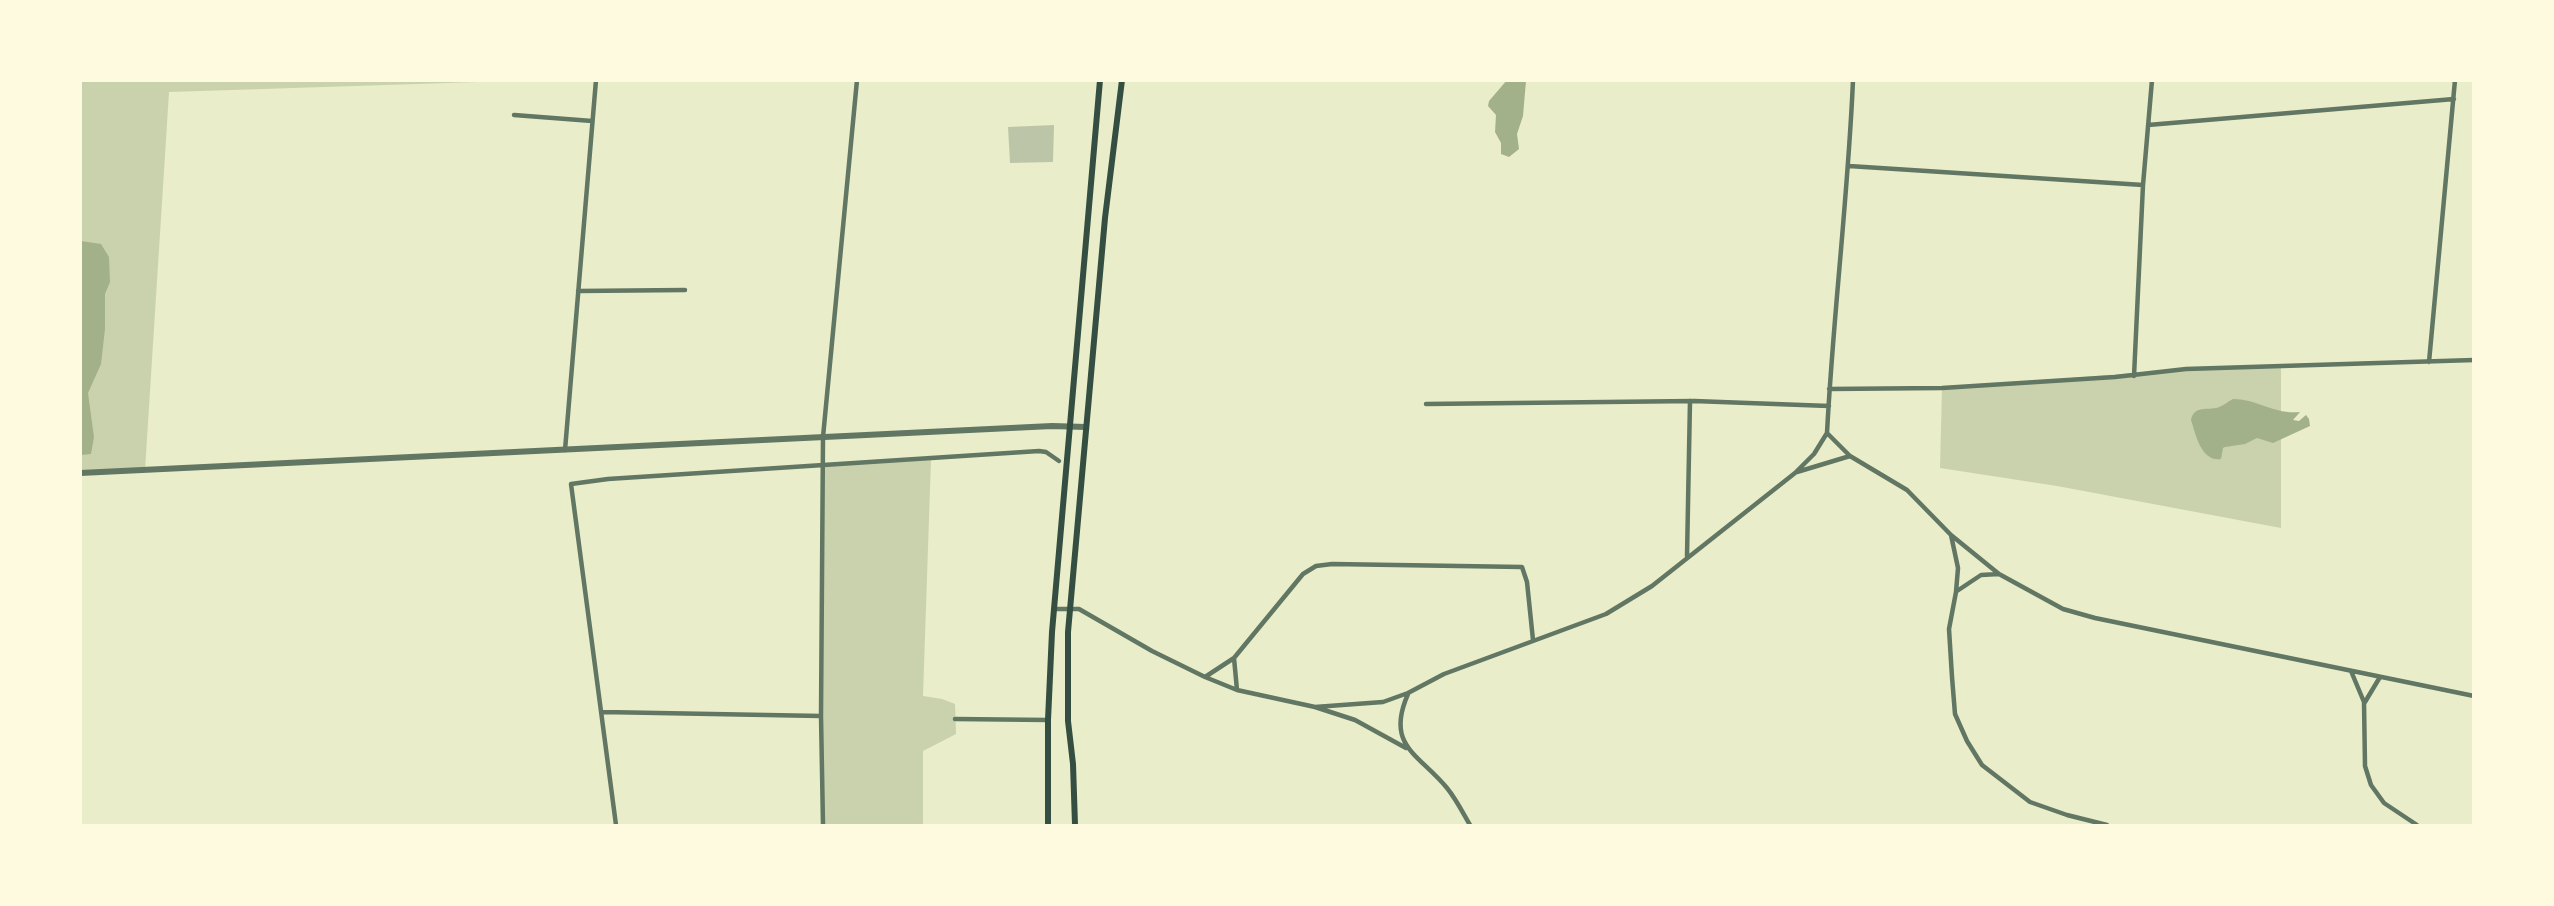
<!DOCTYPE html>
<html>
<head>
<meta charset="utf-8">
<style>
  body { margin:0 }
  #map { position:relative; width:2554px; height:906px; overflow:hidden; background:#e9edc9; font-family:"IBM Plex Serif",serif }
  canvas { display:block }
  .frame { position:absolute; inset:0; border:82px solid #fefae0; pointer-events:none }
</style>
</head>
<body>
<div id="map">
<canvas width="2554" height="906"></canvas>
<div class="frame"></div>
</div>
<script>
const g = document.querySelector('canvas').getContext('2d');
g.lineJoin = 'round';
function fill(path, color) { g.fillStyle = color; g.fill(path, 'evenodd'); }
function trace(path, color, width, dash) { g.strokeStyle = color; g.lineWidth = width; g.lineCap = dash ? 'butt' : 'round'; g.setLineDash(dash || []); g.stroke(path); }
fill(new Path2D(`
  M 81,81 L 509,81 L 169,92 L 145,470 L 81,473 Z
  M 2281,365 L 2281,528 L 2057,486 L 1940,468 L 1942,388 L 2186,369 Z
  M 931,459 L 923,696 L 942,699 L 955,704 L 956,734 L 923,751 L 923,825 L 823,825 L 822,465 Z`), '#cad2ad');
fill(new Path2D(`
  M 1507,80 L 1526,81 L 1523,116 L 1517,134 L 1519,149 L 1509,157 L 1501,154 L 1501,143 L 1495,132 L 1496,115 L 1488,106 L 1489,101 Z
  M 81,241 L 101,244 L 109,257 L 110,282 L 105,294 L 105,329 L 101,364 L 88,393 L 94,437 L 91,454 L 81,455 Z
  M 2233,399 C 2257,399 2276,415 2300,412 L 2293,420 L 2299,421 L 2306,415 L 2309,419 L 2310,426 L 2273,443 L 2257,438 L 2245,444 L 2225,447 L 2223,448 L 2221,459 C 2201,462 2196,435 2191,420 C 2194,406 2205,410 2216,408 C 2222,407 2227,402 2233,399 Z`), '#a3b18a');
fill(new Path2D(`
  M 1054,125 L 1053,162 L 1010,163 L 1008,127 Z`), '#bcc5a7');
trace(new Path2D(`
  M 514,115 L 592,121
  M 2148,125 L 2454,99
  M 1849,166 L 2143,185
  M 578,291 L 685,290
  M 2429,362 L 2455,80
  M 2134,376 L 2143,185 L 2152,80
  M 1829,389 L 1942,388 L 2115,377 L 2186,369 L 2474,360
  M 1426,404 L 1694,401 L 1829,406
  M 1827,433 L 1850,456 L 1907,490 L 1951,535 L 1999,574 L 2063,609 L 2095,618 L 2474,696
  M 1827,433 C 1833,316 1848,198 1853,80
  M 565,450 L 596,80
  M 1797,472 L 1850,456
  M 1951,535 L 1958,568 L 1956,592 L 1949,629 L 1952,677 L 1955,714 L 1967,741 L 1982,765 L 2030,802 L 2067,815 L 2107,825
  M 1687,556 L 1690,401
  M 1957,591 L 1981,575 L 1999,574
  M 1054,609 L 1079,609 L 1152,651 L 1205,677 L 1237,690 L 1315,707 L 1355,720 L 1406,748
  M 1234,658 L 1237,690
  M 2351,671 L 2364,702 L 2365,766 L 2371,785 L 2384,803 L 2417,825
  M 1205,677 L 1234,658 L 1303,574 L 1316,566 L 1332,564 L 1522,567 L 1527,582 L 1533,640
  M 1408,694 C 1385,746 1419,754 1447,788 C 1456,799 1463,813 1470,825
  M 2365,702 L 2380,677
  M 1315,707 L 1383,702 L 1408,693 L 1444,674 L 1606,614 L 1652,586 L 1795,473 L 1814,454 L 1827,433
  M 603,712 L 821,716
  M 955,719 L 1048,720
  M 616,825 L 571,484 L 608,479 L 1039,451 L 1046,452 L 1059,461
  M 823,825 L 821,716 L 823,437 L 857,80`), '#617663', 4.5);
trace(new Path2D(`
  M 80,473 L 1052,426 L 1086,427`), '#617663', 6);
trace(new Path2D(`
  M 1048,825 L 1048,720 L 1052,632 L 1100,80
  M 1075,825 L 1073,764 L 1068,721 L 1068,632 L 1105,218 L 1122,80`), '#344e41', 6);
</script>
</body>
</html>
